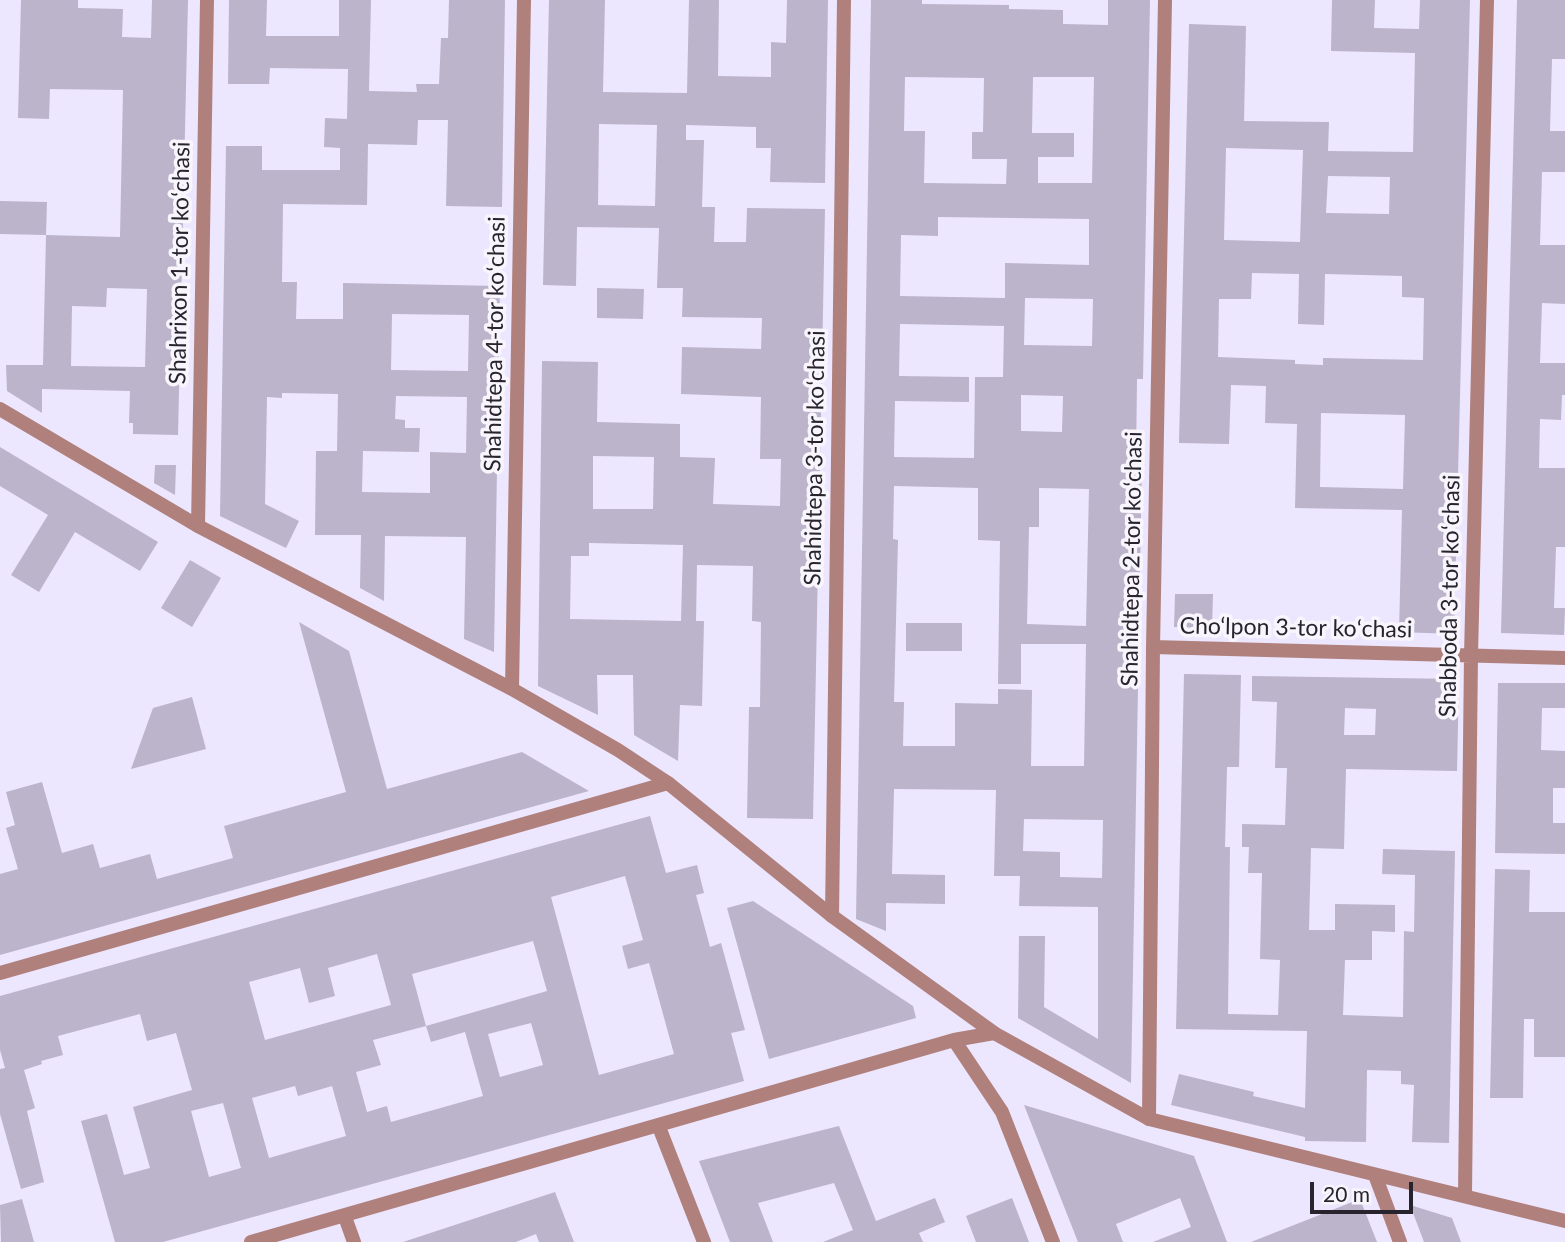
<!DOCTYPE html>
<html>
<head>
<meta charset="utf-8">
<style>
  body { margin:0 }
  #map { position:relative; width:1565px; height:1242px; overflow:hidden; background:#ede6ff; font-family:Lato,sans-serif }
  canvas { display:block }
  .scale { position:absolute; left:1310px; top:1182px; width:103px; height:32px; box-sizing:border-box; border:4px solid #27242e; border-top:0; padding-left:9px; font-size:21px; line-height:24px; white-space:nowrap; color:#27242e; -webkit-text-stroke:5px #f8f6fc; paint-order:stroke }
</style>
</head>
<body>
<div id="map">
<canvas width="1565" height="1242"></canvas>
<div class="scale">20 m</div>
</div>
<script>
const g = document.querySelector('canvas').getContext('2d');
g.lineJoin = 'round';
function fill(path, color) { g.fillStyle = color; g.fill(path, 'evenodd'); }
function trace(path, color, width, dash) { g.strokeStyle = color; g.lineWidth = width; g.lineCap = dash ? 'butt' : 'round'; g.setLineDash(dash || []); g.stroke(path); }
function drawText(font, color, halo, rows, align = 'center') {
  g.font = font + ' Lato,sans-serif'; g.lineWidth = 7; g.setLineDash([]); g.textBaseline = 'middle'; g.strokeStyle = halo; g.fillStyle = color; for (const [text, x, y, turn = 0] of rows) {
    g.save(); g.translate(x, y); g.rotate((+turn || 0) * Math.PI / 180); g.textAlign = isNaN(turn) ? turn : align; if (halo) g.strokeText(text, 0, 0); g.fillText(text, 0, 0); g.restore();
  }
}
fill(new Path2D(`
  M 21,0 L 78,0 L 78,8 L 123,9 L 122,37 L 151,38 L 152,0 L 188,0 L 178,435 L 133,434 L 133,423 L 129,423 L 130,391 L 42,389 L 42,413 L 7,391 L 6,365 L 43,365 L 46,235 L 120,237 L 123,90 L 50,89 L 49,119 L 18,118 ZM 107,288 L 147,289 L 145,367 L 71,366 L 72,306 L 106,307 Z
  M 229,0 L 267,0 L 266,36 L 339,36 L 339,0 L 371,0 L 369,91 L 417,92 L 416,84 L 439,84 L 441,38 L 448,38 L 449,0 L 505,0 L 502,207 L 446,206 L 448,120 L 418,120 L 417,145 L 368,144 L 367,205 L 283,204 L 282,282 L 297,282 L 296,319 L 343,319 L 343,283 L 500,286 L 494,652 L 464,639 L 466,537 L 385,536 L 384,601 L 360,588 L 361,535 L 315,535 L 316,451 L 337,451 L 338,394 L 282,393 L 282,398 L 267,397 L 265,504 L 299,521 L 286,548 L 220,516 L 226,146 L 262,146 L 262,170 L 340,170 L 340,148 L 324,147 L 325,118 L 347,119 L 348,69 L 270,68 L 269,84 L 228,84 ZM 392,314 L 469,315 L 468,371 L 391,370 ZM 396,396 L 467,397 L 466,453 L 430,452 L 430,493 L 362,492 L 363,451 L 419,452 L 420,428 L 405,428 L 405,420 L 395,419 Z
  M 549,0 L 605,0 L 603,92 L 687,93 L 689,0 L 719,0 L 718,76 L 771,77 L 771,42 L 786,43 L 787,0 L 828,0 L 825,183 L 770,182 L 771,148 L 756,148 L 756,127 L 686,125 L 686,140 L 704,140 L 702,207 L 715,207 L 714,242 L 746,242 L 747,208 L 825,209 L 813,819 L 747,818 L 749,707 L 760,707 L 761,622 L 752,621 L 753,566 L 697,565 L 696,621 L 704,621 L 702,706 L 680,705 L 678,761 L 634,735 L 633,675 L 597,675 L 598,715 L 538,686 L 542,361 L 598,362 L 597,422 L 680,424 L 680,457 L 715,458 L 713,504 L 780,506 L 781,459 L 760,459 L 761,397 L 681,394 L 682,347 L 761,349 L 762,318 L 682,317 L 683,288 L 657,288 L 659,228 L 577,227 L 576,286 L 543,285 ZM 599,124 L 657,125 L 655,206 L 598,205 ZM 593,456 L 654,457 L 653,509 L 593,509 ZM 589,543 L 683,545 L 681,621 L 570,619 L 571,556 L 589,556 Z
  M 871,0 L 922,0 L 922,4 L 1009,5 L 1009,9 L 1063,10 L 1063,24 L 1108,25 L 1108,0 L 1150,0 L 1143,379 L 1137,379 L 1136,460 L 1142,460 L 1131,1083 L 1018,1018 L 1019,936 L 1045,936 L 1044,1007 L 1098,1039 L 1098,907 L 1019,906 L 1020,876 L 994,876 L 996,790 L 894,789 L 892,874 L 945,875 L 945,904 L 886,903 L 886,931 L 856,919 ZM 905,77 L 984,78 L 983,132 L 972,132 L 972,159 L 1007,159 L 1006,184 L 924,183 L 925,131 L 904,131 ZM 1033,77 L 1094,77 L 1092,183 L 1038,183 L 1038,157 L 1074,157 L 1074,133 L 1032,133 ZM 938,217 L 1089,219 L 1089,265 L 1005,263 L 1005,298 L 900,296 L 901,235 L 938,236 ZM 1025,298 L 1093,299 L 1092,346 L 1024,345 ZM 900,324 L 1004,326 L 1003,377 L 975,377 L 974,458 L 894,457 L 895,401 L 969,402 L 969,377 L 899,376 ZM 1021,395 L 1063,396 L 1062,432 L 1021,431 ZM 894,486 L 978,488 L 978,540 L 1000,541 L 998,684 L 1021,684 L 1021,644 L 1086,644 L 1084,766 L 1031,766 L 1032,690 L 998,689 L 998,704 L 955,703 L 955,746 L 903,746 L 904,702 L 894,702 L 898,540 L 893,539 ZM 1039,488 L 1089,489 L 1086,626 L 1027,624 L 1029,527 L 1039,527 ZM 1024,819 L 1103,820 L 1102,878 L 1060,877 L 1060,852 L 1023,851 Z
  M 1332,0 L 1375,0 L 1374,28 L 1419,29 L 1420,0 L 1470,0 L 1454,634 L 1399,632 L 1402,510 L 1295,508 L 1297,424 L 1265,423 L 1266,386 L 1231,385 L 1229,444 L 1179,443 L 1189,24 L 1246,26 L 1244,121 L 1329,122 L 1328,151 L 1413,152 L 1415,53 L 1331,51 ZM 1226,148 L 1303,150 L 1300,242 L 1224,240 ZM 1328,176 L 1390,177 L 1389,214 L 1326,213 ZM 1252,273 L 1299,274 L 1298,324 L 1324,325 L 1325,274 L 1402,276 L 1402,297 L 1424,298 L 1423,360 L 1323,358 L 1323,365 L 1295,364 L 1295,360 L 1218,357 L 1219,299 L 1251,299 ZM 1321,413 L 1405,415 L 1403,489 L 1320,487 Z
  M 1517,0 L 1565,0 L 1565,59 L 1552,59 L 1550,131 L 1565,131 L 1565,172 L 1542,172 L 1540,245 L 1565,245 L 1565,304 L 1542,303 L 1540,363 L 1565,363 L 1565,395 L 1562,395 L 1561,420 L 1540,419 L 1539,468 L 1565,468 L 1565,547 L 1556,547 L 1554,608 L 1565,608 L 1564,635 L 1501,633 Z
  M 0,201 L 47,202 L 46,235 L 0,234 Z
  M 597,288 L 644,289 L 643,319 L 597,318 Z
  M 0,447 L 158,542 L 140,571 L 75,532 L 39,592 L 11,575 L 48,515 L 0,486 Z
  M 155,465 L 176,465 L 175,495 L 154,483 Z
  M 190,560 L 221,578 L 192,627 L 161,608 Z
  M 1175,594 L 1213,594 L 1212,628 L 1174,627 Z
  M 299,622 L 349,651 L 387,789 L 522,752 L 589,791 L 0,955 L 0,874 L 18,869 L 6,828 L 15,825 L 6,792 L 42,782 L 62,853 L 93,844 L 100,868 L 150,854 L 157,879 L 233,858 L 224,826 L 346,792 Z
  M 906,623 L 962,623 L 962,651 L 906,651 Z
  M 1184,674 L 1241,675 L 1239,767 L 1227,767 L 1225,847 L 1230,847 L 1228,1014 L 1278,1015 L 1280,960 L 1260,959 L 1262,873 L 1248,873 L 1249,847 L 1242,847 L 1242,824 L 1285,825 L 1287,768 L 1275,768 L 1277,702 L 1252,701 L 1252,676 L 1459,679 L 1457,771 L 1346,769 L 1344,849 L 1311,848 L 1309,930 L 1335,930 L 1335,904 L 1395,905 L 1395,932 L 1372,931 L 1372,960 L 1345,960 L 1343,1015 L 1403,1017 L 1404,931 L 1414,932 L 1415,875 L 1382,874 L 1383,849 L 1455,851 L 1449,1143 L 1412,1142 L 1414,1085 L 1401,1084 L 1401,1071 L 1367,1070 L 1366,1142 L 1305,1141 L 1305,1137 L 1171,1105 L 1179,1074 L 1254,1092 L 1253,1096 L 1305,1108 L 1307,1031 L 1176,1029 ZM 1345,708 L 1376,709 L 1375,735 L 1344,735 Z
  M 1498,683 L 1565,683 L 1565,708 L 1542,708 L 1541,750 L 1565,751 L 1565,788 L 1553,788 L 1553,823 L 1565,823 L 1565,854 L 1495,853 Z
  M 192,697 L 206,749 L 131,769 L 153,708 Z
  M 650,816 L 666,873 L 697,865 L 704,893 L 696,895 L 710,947 L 721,943 L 745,1030 L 731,1033 L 744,1081 L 163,1242 L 115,1242 L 81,1121 L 107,1114 L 124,1175 L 150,1168 L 133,1107 L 192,1090 L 176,1033 L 147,1041 L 140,1014 L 58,1036 L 63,1055 L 41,1061 L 42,1064 L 24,1070 L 35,1108 L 27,1111 L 44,1182 L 21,1189 L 0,1114 L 0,1069 L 5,1068 L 0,1050 L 0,996 ZM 625,876 L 643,940 L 622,946 L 628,969 L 649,963 L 674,1054 L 599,1075 L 551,897 ZM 533,941 L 547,991 L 426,1026 L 431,1042 L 465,1032 L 483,1096 L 391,1122 L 387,1106 L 367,1112 L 356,1072 L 381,1065 L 373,1040 L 426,1026 L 412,974 ZM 377,954 L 391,1005 L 265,1040 L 249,982 L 300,968 L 309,1003 L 335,996 L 328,968 ZM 531,1023 L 543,1065 L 500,1077 L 488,1034 ZM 295,1086 L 298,1096 L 332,1086 L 346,1136 L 269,1158 L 252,1098 ZM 223,1103 L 241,1168 L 209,1177 L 191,1111 Z
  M 1495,869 L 1530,870 L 1529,912 L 1565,912 L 1565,1057 L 1534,1057 L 1534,1019 L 1524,1019 L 1523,1098 L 1490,1098 Z
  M 753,901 L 913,1006 L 916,1018 L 769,1059 L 727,908 Z
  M 1024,1105 L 1194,1156 L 1227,1242 L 1153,1242 L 1191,1227 L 1180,1198 L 1116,1224 L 1123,1242 L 1078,1242 Z
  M 839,1126 L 876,1221 L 935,1198 L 945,1222 L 919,1233 L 923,1242 L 823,1242 L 853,1230 L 834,1183 L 758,1203 L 773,1242 L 730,1242 L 699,1161 Z
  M 555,1192 L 574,1242 L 539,1242 L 536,1234 L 516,1242 L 403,1242 Z
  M 1012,1198 L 1029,1242 L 976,1242 L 966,1216 Z
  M 22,1199 L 34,1242 L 1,1242 L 0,1205 Z
  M 1360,1199 L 1377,1242 L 1251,1242 Z
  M 1410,1205 L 1452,1218 L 1461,1242 L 1424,1242 Z`), '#bbb4cb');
trace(new Path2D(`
  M 0,973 L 668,783`), '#b0817c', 14);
trace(new Path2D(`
  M 198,526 L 207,0
  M 1153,647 L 1565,658
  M 512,689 L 524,0
  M 832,916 L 844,0
  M 954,1040 L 1002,1112 L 1053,1242
  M 1149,1119 L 1153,647 L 1165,0
  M 659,1127 L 704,1242
  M 1375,1175 L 1400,1242
  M 1465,1194 L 1471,655 L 1487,0
  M 345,1217 L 354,1242
  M 251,1242 L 954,1040 L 994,1033`), '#b0817c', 14);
trace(new Path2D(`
  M 0,409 L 198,526 L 512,689 L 618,750 L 668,783 L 832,916 L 994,1033 L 1149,1119 L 1565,1221`), '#b0817c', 14);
drawText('23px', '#27242e', '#f8f6fc', [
  ["Shahrixon 1-tor koʻchasi",180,263,-89],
  ["Shahidtepa 4-tor koʻchasi",495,344,-89],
  ["Shahidtepa 3-tor koʻchasi",815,458,-89],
  ["Shahidtepa 2-tor koʻchasi",1132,559,-89],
  ["Shabboda 3-tor koʻchasi",1450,596,-89],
  ["Cho‘lpon 3-tor koʻchasi",1296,628,1]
]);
</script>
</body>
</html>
